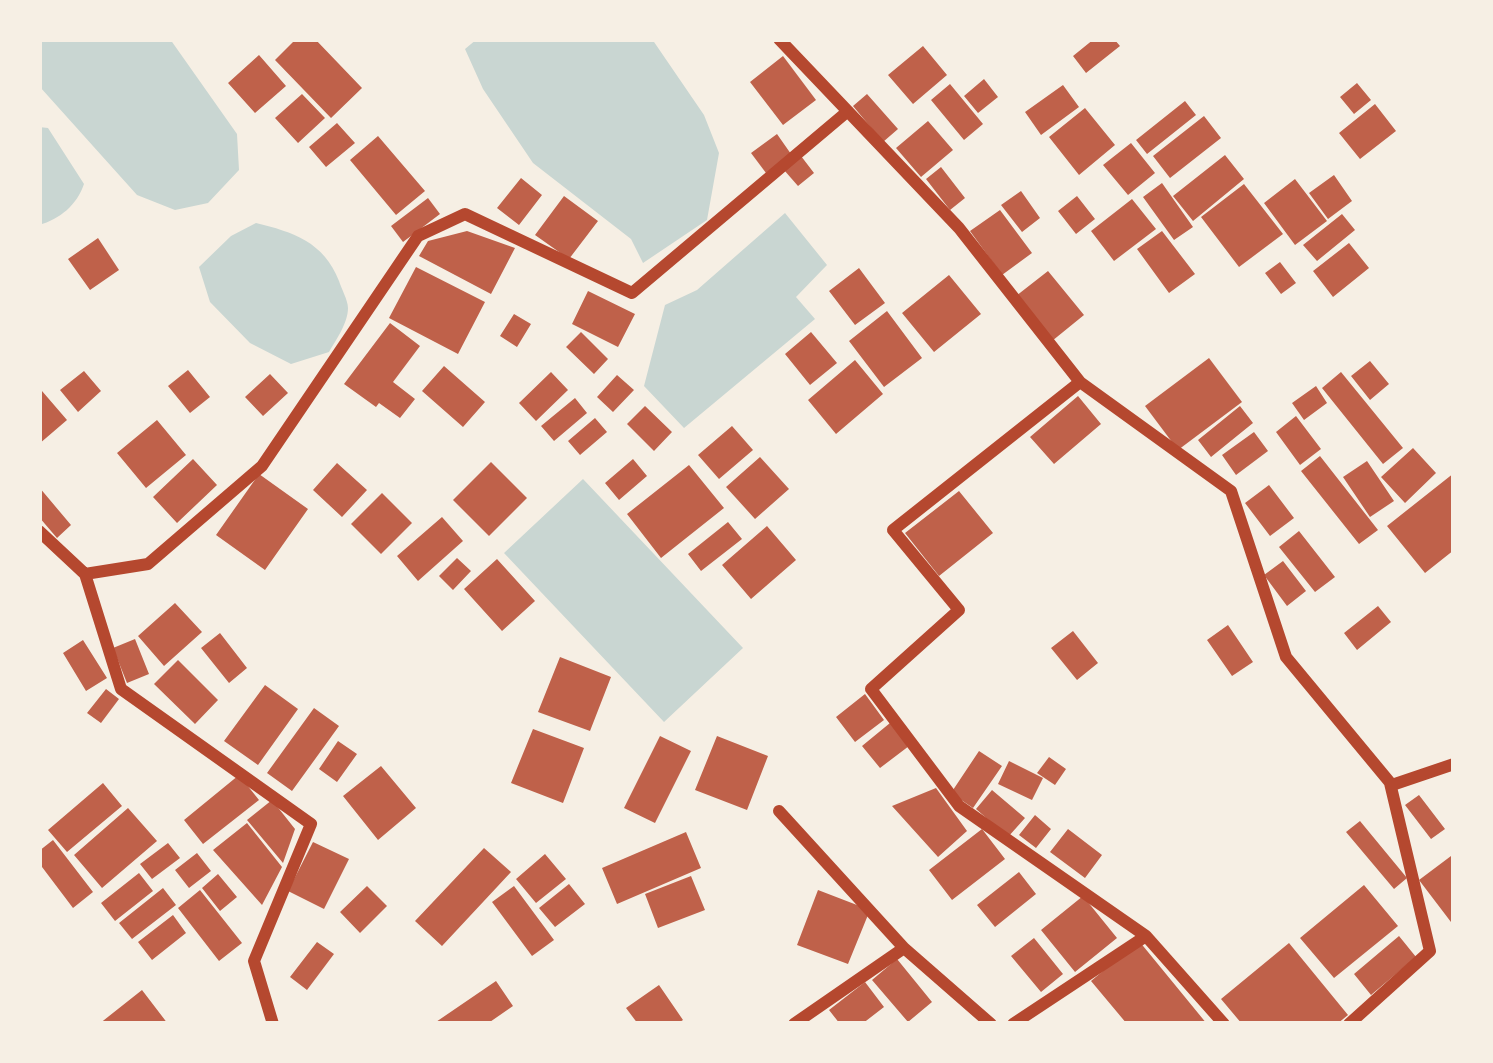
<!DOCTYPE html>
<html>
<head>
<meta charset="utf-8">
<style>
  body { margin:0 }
  #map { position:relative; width:1493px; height:1063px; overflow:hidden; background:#f6efe4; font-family:"Archivo Narrow",sans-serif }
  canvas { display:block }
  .frame { position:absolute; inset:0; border:42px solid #f6efe4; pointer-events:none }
</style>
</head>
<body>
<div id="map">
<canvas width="1493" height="1063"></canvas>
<div class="frame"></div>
</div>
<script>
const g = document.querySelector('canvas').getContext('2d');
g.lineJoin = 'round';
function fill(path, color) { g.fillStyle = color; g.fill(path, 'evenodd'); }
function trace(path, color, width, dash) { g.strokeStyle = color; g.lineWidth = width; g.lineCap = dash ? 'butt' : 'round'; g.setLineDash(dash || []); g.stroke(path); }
fill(new Path2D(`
  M 39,39 L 170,39 L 237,134 L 239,170 L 208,203 L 175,210 L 137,195 L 40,87 Z
  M 477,39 L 652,39 L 704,115 L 719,153 L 707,220 L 643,263 L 631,239 L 533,163 L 483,89 L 465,49 Z
  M 39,127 L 48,128 L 84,184 C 77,205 60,219 39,225 Z
  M 785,213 L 827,265 L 796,297 L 815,319 L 684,428 L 644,386 L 665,305 L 697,290 Z
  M 256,223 C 293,232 324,242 339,281 C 341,288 348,300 348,308 C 348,323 336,340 329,352 L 291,364 L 250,343 L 210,302 L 199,267 L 231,236 Z
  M 583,479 L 743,648 L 664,722 L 504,553 Z`), '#c9d6d2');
fill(new Path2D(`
  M 296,39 L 315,39 L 362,88 L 331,118 L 275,60 Z
  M 1094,39 L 1114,39 L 1120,46 L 1086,73 L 1073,56 Z
  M 923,46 L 947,75 L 913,104 L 888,75 Z
  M 259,55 L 286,86 L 255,113 L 228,83 Z
  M 783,56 L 816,100 L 783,125 L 750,82 Z
  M 984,79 L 998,97 L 978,113 L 964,96 Z
  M 1357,83 L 1371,100 L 1354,114 L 1340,97 Z
  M 950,84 L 983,124 L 964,140 L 931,100 Z
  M 1063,85 L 1079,107 L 1041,135 L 1025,112 Z
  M 302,94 L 325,118 L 298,143 L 275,118 Z
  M 867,94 L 898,129 L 883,142 L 853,106 Z
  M 1185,101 L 1196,115 L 1147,154 L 1136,140 Z
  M 1375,104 L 1396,131 L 1360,159 L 1339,133 Z
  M 1085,108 L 1115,145 L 1079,175 L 1049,137 Z
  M 1204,116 L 1221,138 L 1170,178 L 1153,156 Z
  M 928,121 L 953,150 L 921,177 L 896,148 Z
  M 337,123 L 355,143 L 326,167 L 309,147 Z
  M 777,134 L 791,154 L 766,173 L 751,153 Z
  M 378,136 L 425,191 L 396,215 L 350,160 Z
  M 1131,143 L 1155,173 L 1128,195 L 1103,165 Z
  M 1225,155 L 1244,179 L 1193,221 L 1173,196 Z
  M 801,156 L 814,173 L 798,186 L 784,170 Z
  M 941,167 L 965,198 L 950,210 L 926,179 Z
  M 1334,175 L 1352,201 L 1328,219 L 1309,193 Z
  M 521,178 L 542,195 L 519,225 L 497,208 Z
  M 1295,179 L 1327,221 L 1295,245 L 1264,203 Z
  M 1162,183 L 1193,227 L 1174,240 L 1143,197 Z
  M 1244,184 L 1283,234 L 1239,267 L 1201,217 Z
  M 1021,191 L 1040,218 L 1022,232 L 1001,205 Z
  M 564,196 L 598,221 L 569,259 L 535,235 Z
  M 1077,196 L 1095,219 L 1076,234 L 1058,211 Z
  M 428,198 L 440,214 L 403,242 L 391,226 Z
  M 1132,199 L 1156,229 L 1114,261 L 1091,231 Z
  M 1000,210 L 1032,253 L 1002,275 L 970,231 Z
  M 1342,214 L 1355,230 L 1317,261 L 1303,245 Z
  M 467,231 L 515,248 L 491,294 L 419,256 L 428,241 Z
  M 1162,231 L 1195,274 L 1169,293 L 1137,249 Z
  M 98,238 L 119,270 L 90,290 L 68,259 Z
  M 1349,243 L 1369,268 L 1333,297 L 1313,271 Z
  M 1280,262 L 1296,283 L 1281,294 L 1265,273 Z
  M 416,267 L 485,302 L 458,354 L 389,318 Z
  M 859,268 L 885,303 L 855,325 L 829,291 Z
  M 1048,271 L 1084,315 L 1052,341 L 1016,296 Z
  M 949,275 L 981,314 L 934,352 L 902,313 Z
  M 588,291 L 635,314 L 618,347 L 572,324 Z
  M 887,311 L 922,358 L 884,387 L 849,341 Z
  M 514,314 L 531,324 L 517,347 L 500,336 Z
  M 390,323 L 420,346 L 393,382 L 415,399 L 400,418 L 379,403 L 376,407 L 344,384 Z
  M 581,332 L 608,359 L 594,374 L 566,347 Z
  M 811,332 L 837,363 L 810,385 L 785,354 Z
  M 1209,358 L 1242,402 L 1178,450 L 1145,406 Z
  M 855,360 L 883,394 L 836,434 L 808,400 Z
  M 1370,361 L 1389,384 L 1370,400 L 1351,376 Z
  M 444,366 L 485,402 L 463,427 L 422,391 Z
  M 188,370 L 210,397 L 190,413 L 168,386 Z
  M 84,371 L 101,391 L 78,412 L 60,390 Z
  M 551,372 L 568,390 L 536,421 L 519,403 Z
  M 1341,372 L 1403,448 L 1383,464 L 1322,388 Z
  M 270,374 L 288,393 L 263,416 L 245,397 Z
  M 617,375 L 634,390 L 613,412 L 597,397 Z
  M 1316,386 L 1327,403 L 1304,420 L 1292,403 Z
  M 42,391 L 67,420 L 39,444 L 39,393 Z
  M 1078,396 L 1101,424 L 1054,464 L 1030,437 Z
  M 575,398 L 587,413 L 554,441 L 541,426 Z
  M 645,406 L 672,432 L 654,451 L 627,424 Z
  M 1240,406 L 1253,423 L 1211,457 L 1198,440 Z
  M 1296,416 L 1321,449 L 1300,465 L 1276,432 Z
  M 595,418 L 607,432 L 580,455 L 568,441 Z
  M 157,420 L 186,455 L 146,488 L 117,453 Z
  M 732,426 L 753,450 L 719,479 L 698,455 Z
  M 1254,432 L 1268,451 L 1236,475 L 1222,455 Z
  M 1413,448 L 1436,473 L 1405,503 L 1381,477 Z
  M 1320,456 L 1378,530 L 1359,544 L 1301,471 Z
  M 760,457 L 789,489 L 755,519 L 726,487 Z
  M 193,459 L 217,485 L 177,523 L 153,497 Z
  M 633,459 L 647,476 L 619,500 L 605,483 Z
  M 1367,461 L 1394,501 L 1370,517 L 1343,477 Z
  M 491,462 L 527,498 L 489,536 L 453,500 Z
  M 337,463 L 367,490 L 342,517 L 313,490 Z
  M 689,465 L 724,508 L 661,558 L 627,514 Z
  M 1454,473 L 1454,550 L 1425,573 L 1387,526 Z
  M 259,474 L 308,509 L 265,570 L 216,535 Z
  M 1269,485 L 1294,518 L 1270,536 L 1245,503 Z
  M 39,487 L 71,525 L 57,538 L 39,517 Z
  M 959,491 L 993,533 L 939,576 L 905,533 Z
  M 382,493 L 412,523 L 381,554 L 351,524 Z
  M 442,517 L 463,541 L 418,581 L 397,556 Z
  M 728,522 L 742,539 L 701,571 L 688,554 Z
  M 767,526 L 796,560 L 751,599 L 722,565 Z
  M 1299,531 L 1335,577 L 1315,592 L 1279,547 Z
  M 457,558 L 471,571 L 453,590 L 439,576 Z
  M 497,559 L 535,601 L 502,631 L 464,589 Z
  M 1283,561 L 1306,591 L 1287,606 L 1264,575 Z
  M 175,603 L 202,632 L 164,666 L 138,636 Z
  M 1378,606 L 1391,622 L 1357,650 L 1344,633 Z
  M 1228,625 L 1253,662 L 1232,676 L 1207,640 Z
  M 1073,631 L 1098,663 L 1077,680 L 1051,648 Z
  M 220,633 L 247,668 L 229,683 L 201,648 Z
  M 135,639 L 149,674 L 127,683 L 113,648 Z
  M 83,640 L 107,678 L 86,691 L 63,653 Z
  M 560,657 L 611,677 L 590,731 L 538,712 Z
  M 178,660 L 218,700 L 195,724 L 154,684 Z
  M 265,685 L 298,709 L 258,765 L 224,741 Z
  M 106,689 L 119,699 L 101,723 L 87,713 Z
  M 865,694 L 884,720 L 855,742 L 836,717 Z
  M 314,708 L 339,726 L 292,791 L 267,773 Z
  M 890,723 L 909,746 L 880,768 L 862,746 Z
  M 533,729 L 584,748 L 563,803 L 511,783 Z
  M 660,736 L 691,751 L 655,823 L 624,808 Z
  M 717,736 L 768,756 L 747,810 L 695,790 Z
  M 338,741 L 357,754 L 337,782 L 319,769 Z
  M 979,751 L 1002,766 L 973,808 L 951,793 Z
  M 1049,757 L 1066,769 L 1055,785 L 1037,773 Z
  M 1009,761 L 1043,778 L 1032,800 L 998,784 Z
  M 381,766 L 416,808 L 378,840 L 343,796 Z
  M 239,775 L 259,800 L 203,844 L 184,820 Z
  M 103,783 L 122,806 L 67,852 L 48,830 Z
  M 936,788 L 967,831 L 938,857 L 892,806 Z
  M 992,790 L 1025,818 L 1008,837 L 976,809 Z
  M 1419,795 L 1445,829 L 1431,839 L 1405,805 Z
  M 272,800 L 295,829 L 283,863 L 247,820 Z
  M 128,808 L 157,841 L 102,888 L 74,855 Z
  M 1035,815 L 1051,829 L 1036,848 L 1019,835 Z
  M 1360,821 L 1407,878 L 1394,889 L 1346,832 Z
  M 247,823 L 282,867 L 262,905 L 213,850 Z
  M 982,829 L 1005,859 L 952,900 L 929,870 Z
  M 1068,829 L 1102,855 L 1085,878 L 1050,852 Z
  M 686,832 L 701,868 L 617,904 L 602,868 Z
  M 53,840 L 93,892 L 73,908 L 39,863 L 39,851 Z
  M 313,842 L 349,859 L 324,909 L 288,891 Z
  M 168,843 L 180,858 L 152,879 L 140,864 Z
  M 484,848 L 511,872 L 442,946 L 415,921 Z
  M 197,853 L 211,871 L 189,888 L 175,870 Z
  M 545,854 L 566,879 L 536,903 L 516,879 Z
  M 1451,856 L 1454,860 L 1454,926 L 1419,880 Z
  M 1019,872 L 1036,894 L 995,927 L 977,905 Z
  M 139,873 L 153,891 L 115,921 L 101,903 Z
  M 218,874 L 237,897 L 220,911 L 202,888 Z
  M 691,876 L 705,910 L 658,928 L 645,894 Z
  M 569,884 L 585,904 L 555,927 L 539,908 Z
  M 1364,885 L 1398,926 L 1334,978 L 1300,938 Z
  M 367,886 L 387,906 L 360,933 L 340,912 Z
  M 514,886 L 554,940 L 532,956 L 492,902 Z
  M 163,888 L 176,905 L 132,939 L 119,923 Z
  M 200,890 L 242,943 L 219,961 L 178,908 Z
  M 818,890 L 870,910 L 848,964 L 797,945 Z
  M 1083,896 L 1117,938 L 1075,972 L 1041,930 Z
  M 173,915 L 186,933 L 152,960 L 138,942 Z
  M 1399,936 L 1416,957 L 1371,995 L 1354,974 Z
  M 1034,938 L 1063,974 L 1041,992 L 1011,956 Z
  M 1139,941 L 1207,1024 L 1127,1024 L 1091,981 Z
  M 317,942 L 334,954 L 307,990 L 290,977 Z
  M 1289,943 L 1348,1015 L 1337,1024 L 1242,1024 L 1221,999 Z
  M 897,959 L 932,1002 L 908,1022 L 872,980 Z
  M 496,981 L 513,1006 L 487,1024 L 433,1024 Z
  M 865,982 L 884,1007 L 862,1024 L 840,1024 L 829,1010 Z
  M 659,985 L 683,1020 L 677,1024 L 638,1024 L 626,1008 Z
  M 142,990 L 168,1024 L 99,1024 Z`), '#bf614a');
trace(new Path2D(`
  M 779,39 L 959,228 L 1080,382 L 1231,491 L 1286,657 L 1392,785 L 1454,764
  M 1080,382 L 893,530 L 959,610 L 871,689 L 959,806 L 1146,936
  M 39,531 L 85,574 L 121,689 L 311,824 L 254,961 L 273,1024
  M 85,574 L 148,564 L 262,466 L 418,236 L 465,214 L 632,293 L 848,111
  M 779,811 L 904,948
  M 794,1024 L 904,948 L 991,1024
  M 1013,1024 L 1146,936 L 1224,1024
  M 1349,1024 L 1430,951 L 1390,783`), '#b5482f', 12);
</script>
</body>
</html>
